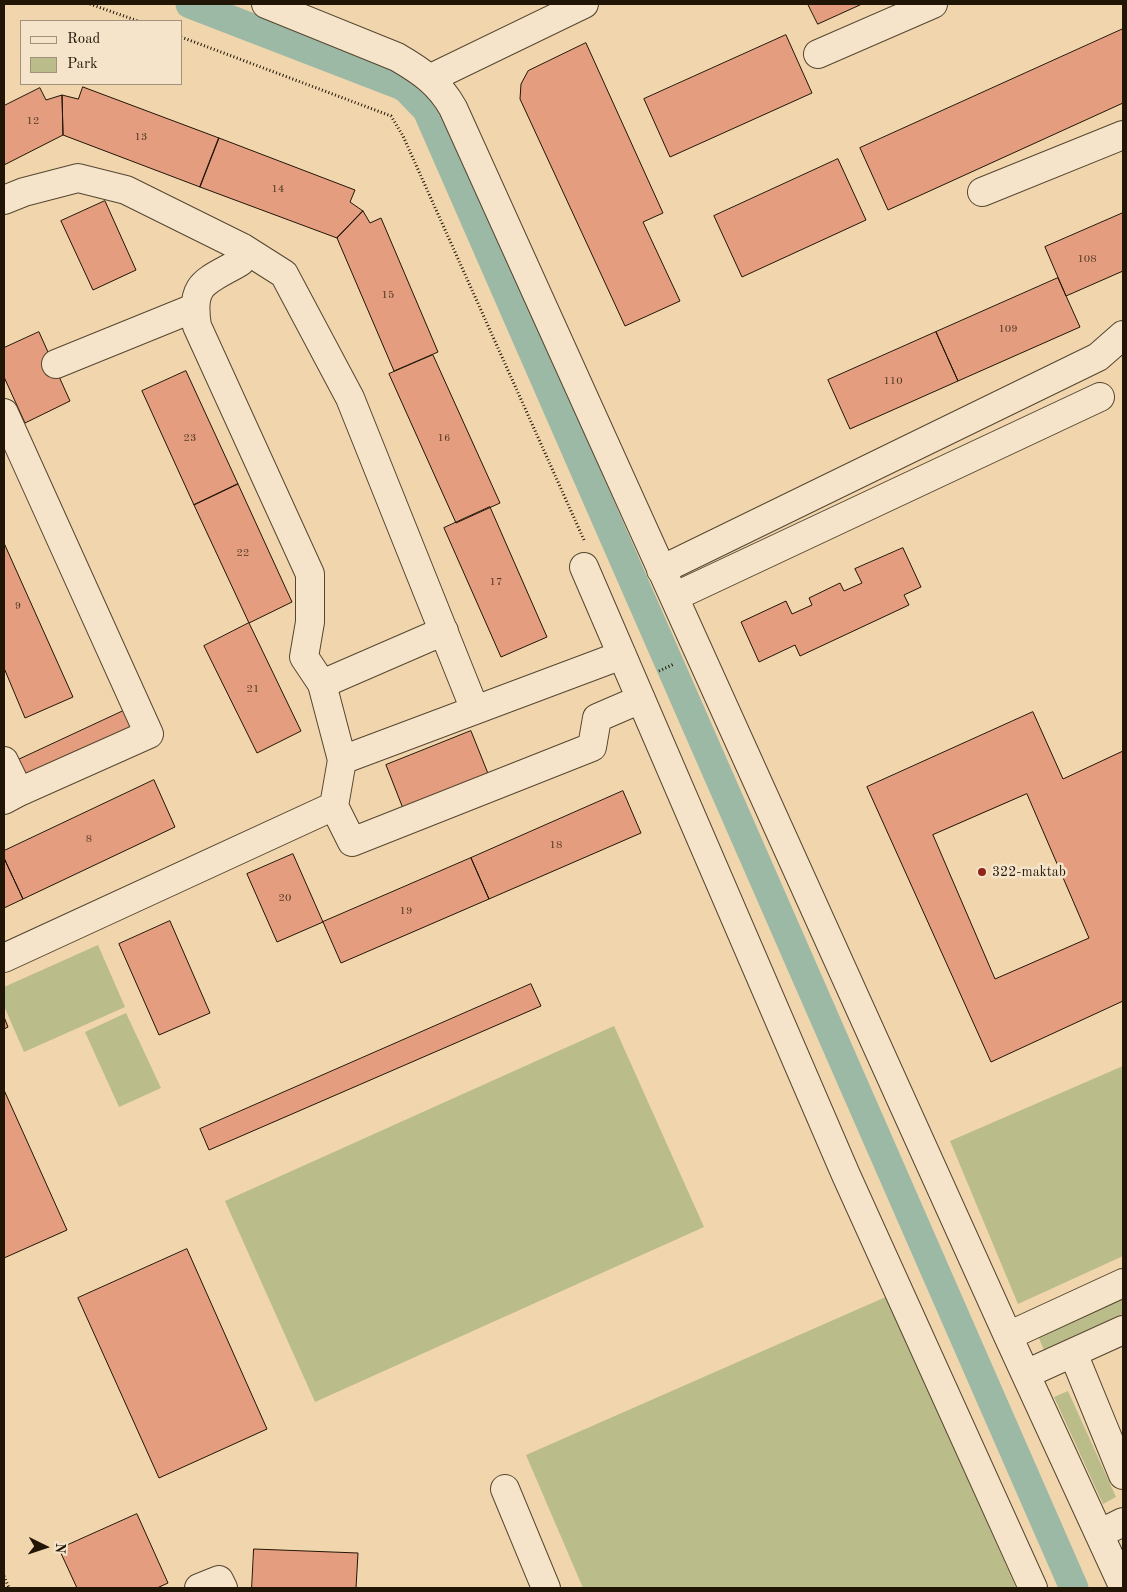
<!DOCTYPE html>
<html>
<head>
<meta charset="utf-8">
<style>
  body { margin:0 }
  #map { position:relative; width:1127px; height:1592px; overflow:hidden; background:#f0d5ad; font-family:"Old Standard TT",serif }
  canvas { display:block }
  .frame { position:absolute; inset:0; border:5px solid #211606; pointer-events:none }
  .legend { position:absolute; left:20px; top:20px; width:162px; height:65px; box-sizing:border-box; background:#f5e4ca; border:1px solid #a0927c; margin:0; padding:6px 9px; list-style:none; font-size:15px; color:#211606 }
  .legend li { display:flex; align-items:center; gap:10px; height:25px }
  .legend b { width:25px; border:1px solid #a0927c }
  .north { position:absolute; left:20px; top:1522px; width:50px; height:50px; -webkit-text-stroke:4px #f5e4ca; paint-order:stroke; rotate:94deg; font-size:14px; font-weight:700; line-height:20px; text-align:center; color:#211606 }
  .north::after { content:''; display:block; margin:auto; width:18px; height:22px; background:#211606; clip-path:polygon(50% 0,100% 100%,50% 72%,0 100%) }
</style>
</head>
<body>
<div id="map">
<canvas width="1127" height="1592"></canvas>
<div class="frame"></div>
<ul class="legend">
<li><b style="height:6px;background:#f5e4ca"></b>Road</li>
<li><b style="height:14px;background:#babd89"></b>Park</li>
</ul>
<div class="north">N</div>
</div>
<script>
const g = document.querySelector('canvas').getContext('2d');
g.lineJoin = 'round';
function fill(path, color) { g.fillStyle = color; g.fill(path, 'evenodd'); }
function trace(path, color, width, dash) { g.strokeStyle = color; g.lineWidth = width; g.lineCap = dash ? 'butt' : 'round'; g.setLineDash(dash || []); g.stroke(path); }
function drawText(font, color, halo, rows, align = 'center') {
  g.font = font + ' "Old Standard TT",serif'; g.lineWidth = 5; g.setLineDash([]); g.textBaseline = 'middle'; g.strokeStyle = halo; g.fillStyle = color; for (const [text, x, y, turn = 0] of rows) {
    g.save(); g.translate(x, y); g.rotate((+turn || 0) * Math.PI / 180); g.textAlign = isNaN(turn) ? turn : align; if (halo) g.strokeText(text, 0, 0); g.fillText(text, 0, 0); g.restore();
  }
}
fill(new Path2D(`
  M 98,945 L 125,1007 L 24,1052 L 4,1006 L 4,987 Z
  M 126,1013 L 161,1088 L 119,1107 L 85,1032 Z
  M 614,1026 L 704,1227 L 315,1402 L 225,1201 Z
  M 1123,1066 L 1123,1256 L 1018,1304 L 950,1141 Z
  M 888,1296 L 1016,1588 L 583,1588 L 526,1455 Z
  M 1123,1297 L 1123,1314 L 1044,1350 L 1038,1336 Z
  M 1068,1391 L 1116,1497 L 1103,1504 L 1054,1397 Z`), '#babd89');
trace(new Path2D(`
  M 190,4 L 400,85 L 407,89 L 427,110 L 1074,1588`), '#9bb9a5', 29);
const building = new Path2D(`
  M 808,4 L 862,4 L 818,24 Z
  M 1123,29 L 1123,103 L 888,210 L 860,148 Z
  M 786,35 L 812,93 L 670,157 L 644,99 Z
  M 586,43 L 663,213 L 643,222 L 680,301 L 625,326 L 520,99 L 521,84 L 528,71 Z
  M 83,87 L 219,138 L 200,187 L 63,135 L 62,95 L 78,99 Z
  M 40,88 L 46,100 L 62,95 L 63,135 L 4,165 L 4,106 Z
  M 219,138 L 355,190 L 350,202 L 363,211 L 337,238 L 200,187 Z
  M 838,159 L 866,220 L 742,277 L 714,216 Z
  M 105,201 L 136,270 L 93,290 L 61,221 Z
  M 363,211 L 370,223 L 381,218 L 438,352 L 394,371 L 337,238 Z
  M 1123,213 L 1123,271 L 1066,296 L 1045,247 Z
  M 1058,278 L 1080,327 L 958,381 L 936,332 Z
  M 39,332 L 70,401 L 25,423 L 4,377 L 4,348 Z
  M 936,332 L 958,381 L 850,429 L 828,380 Z
  M 433,355 L 500,503 L 456,523 L 389,374 Z
  M 186,371 L 238,484 L 194,505 L 142,391 Z
  M 238,484 L 292,602 L 249,623 L 194,505 Z
  M 490,507 L 547,637 L 501,657 L 444,528 Z
  M 4,543 L 73,697 L 25,718 L 4,668 Z
  M 903,548 L 921,587 L 904,595 L 909,605 L 800,656 L 795,645 L 759,662 L 741,622 L 786,601 L 792,614 L 812,605 L 809,598 L 840,583 L 844,591 L 862,583 L 855,569 Z
  M 249,623 L 301,731 L 257,753 L 204,646 Z
  M 134,706 L 143,727 L 27,780 L 18,760 Z
  M 1033,712 L 1063,779 L 1123,751 L 1123,1001 L 991,1062 L 867,787 ZM 1027,794 L 1089,938 L 995,979 L 933,835 Z
  M 471,731 L 489,776 L 404,811 L 386,765 Z
  M 154,780 L 175,827 L 23,899 L 4,858 L 4,851 Z
  M 623,791 L 641,833 L 489,899 L 471,858 Z
  M 293,854 L 323,922 L 277,942 L 247,874 Z
  M 4,858 L 23,899 L 4,908 Z
  M 471,858 L 489,899 L 341,963 L 323,922 Z
  M 170,921 L 210,1013 L 159,1035 L 119,944 Z
  M 531,984 L 541,1006 L 209,1150 L 200,1129 Z
  M 4,1017 L 8,1027 L 4,1029 Z
  M 4,1090 L 67,1230 L 4,1258 Z
  M 187,1249 L 267,1429 L 159,1478 L 78,1298 Z
  M 137,1514 L 168,1583 L 157,1588 L 77,1588 L 59,1549 Z
  M 254,1549 L 358,1553 L 356,1588 L 252,1588 Z`);
fill(building, '#e49d7e');
trace(building, '#211606', 1);
const minor = new Path2D(`
  M 266,4 L 397,57 C 421,71 439,83 453,108 L 1008,1336 L 1123,1586
  M 818,54 L 933,4
  M 431,78 L 584,4
  M 982,192 L 1123,135
  M 4,200 L 24,192 L 78,178 L 126,190 L 243,248 L 284,274 L 350,398 L 475,710
  M 243,248 L 240,262 C 206,282 190,282 197,326 L 310,574 L 310,622 L 304,657 L 322,684 L 342,760
  M 56,364 L 194,308
  M 4,413 L 149,734 L 19,792
  M 584,567 L 846,1175 L 1033,1588
  M 661,570 L 1098,357 L 1123,335
  M 674,597 L 1100,397
  M 322,684 L 444,631
  M 4,761 L 19,792 L 4,800
  M 334,806 L 352,842 L 592,747 L 597,718 L 641,699
  M 4,958 L 334,806 L 342,760 L 622,655
  M 1008,1336 L 1123,1283
  M 1073,1353 L 1123,1475
  M 1026,1374 L 1123,1330
  M 505,1489 L 546,1588
  M 1099,1534 L 1123,1522
  M 199,1588 L 219,1580 L 223,1588`);
trace(minor, '#554630', 30);
trace(new Path2D(`
  M 90,4 L 138,21
  M 181,37 L 391,116 L 403,136 L 584,540
  M 659,671 L 674,664
  M 4,1576 L 9,1588`), '#211606', 3, [1, 2.5]);
trace(minor, '#f5e4ca', 28);
for (const [x, y, r, color] of [
  [982,872,5,"#8f2418"]
]) { const dot = new Path2D(); dot.arc(x, y, r, 0, 2 * Math.PI); g.fillStyle = color; g.fill(dot); trace(dot, '#f5e4ca', 2); }
drawText('11px', '#523824', null, [
  ["12",33,121],
  ["13",141,137],
  ["14",278,189],
  ["108",1087,259],
  ["15",388,295],
  ["109",1008,329],
  ["110",893,381],
  ["23",190,438],
  ["16",444,438],
  ["22",243,553],
  ["17",496,582],
  ["9",18,606],
  ["21",253,689],
  ["8",89,839],
  ["18",556,845],
  ["20",285,898],
  ["19",406,911]
]);
drawText('14px', '#211606', '#f5e4ca', [
  ["322-maktab",992,872]
], 'left');
</script>
</body>
</html>
